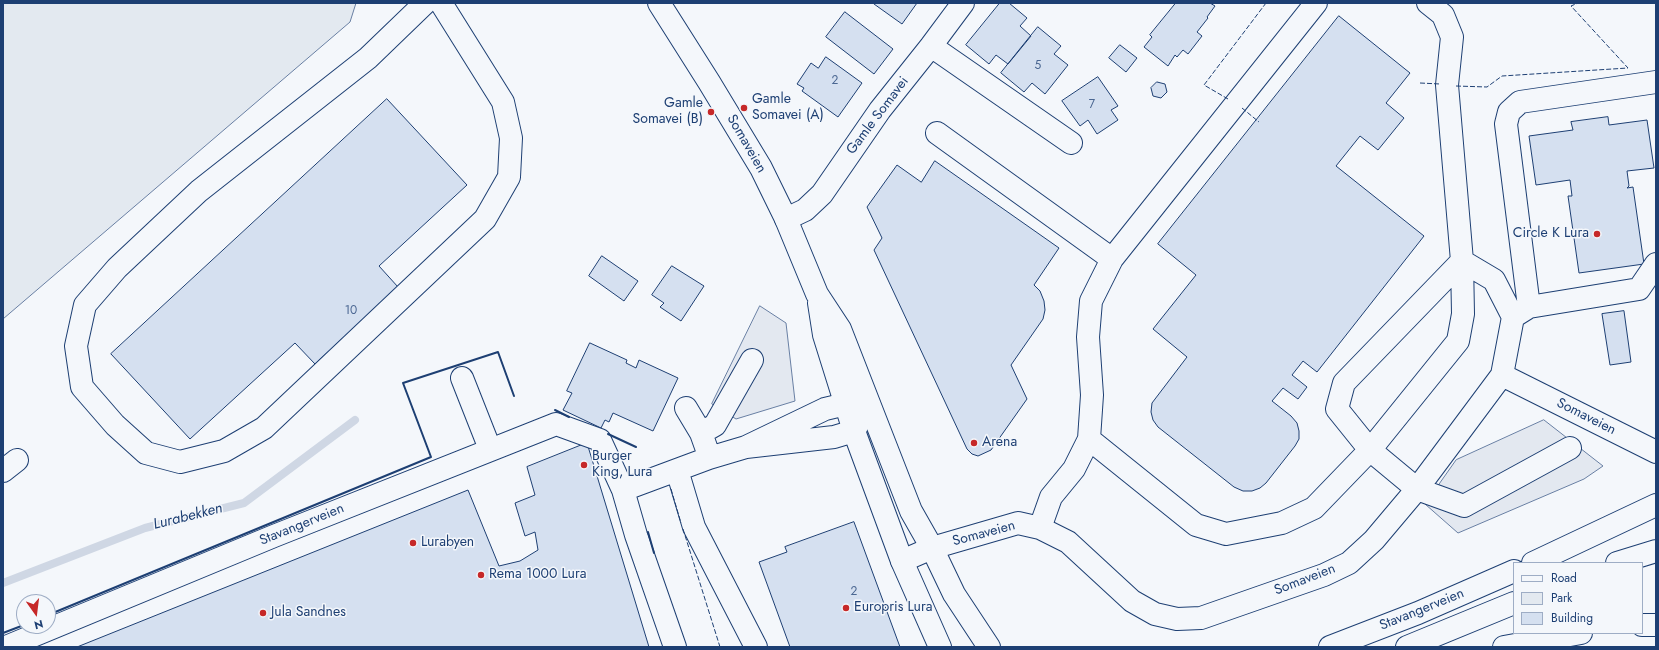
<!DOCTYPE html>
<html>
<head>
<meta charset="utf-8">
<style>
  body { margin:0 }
  #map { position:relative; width:1659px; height:650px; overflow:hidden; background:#f4f7fb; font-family:Jost,sans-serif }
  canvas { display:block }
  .frame { position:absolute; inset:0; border:4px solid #1d3f73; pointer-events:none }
  .legend { position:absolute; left:1513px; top:562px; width:130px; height:72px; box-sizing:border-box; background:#f4f7fb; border:1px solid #9eadc5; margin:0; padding:5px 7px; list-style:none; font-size:12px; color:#1d3f73 }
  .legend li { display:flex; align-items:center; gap:8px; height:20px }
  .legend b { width:20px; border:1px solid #9eadc5 }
  .north { position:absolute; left:16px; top:594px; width:40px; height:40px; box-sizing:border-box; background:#f4f7fb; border:1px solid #9eadc5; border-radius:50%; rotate:166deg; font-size:11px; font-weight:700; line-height:16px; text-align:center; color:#1d3f73 }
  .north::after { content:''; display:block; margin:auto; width:14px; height:18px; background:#c62828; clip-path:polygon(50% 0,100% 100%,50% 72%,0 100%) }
</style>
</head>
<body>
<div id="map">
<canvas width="1659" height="650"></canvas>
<div class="frame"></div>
<ul class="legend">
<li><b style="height:5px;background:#f4f7fb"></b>Road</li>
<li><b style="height:11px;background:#e3e9f0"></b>Park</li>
<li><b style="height:11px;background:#d5e0f0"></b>Building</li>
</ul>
<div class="north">N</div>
</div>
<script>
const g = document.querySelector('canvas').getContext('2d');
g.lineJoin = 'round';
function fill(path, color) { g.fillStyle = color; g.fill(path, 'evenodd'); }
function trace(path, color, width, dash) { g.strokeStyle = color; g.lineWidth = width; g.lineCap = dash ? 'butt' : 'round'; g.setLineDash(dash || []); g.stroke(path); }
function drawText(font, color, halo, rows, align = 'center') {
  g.font = font + ' Jost,sans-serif'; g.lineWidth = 3; g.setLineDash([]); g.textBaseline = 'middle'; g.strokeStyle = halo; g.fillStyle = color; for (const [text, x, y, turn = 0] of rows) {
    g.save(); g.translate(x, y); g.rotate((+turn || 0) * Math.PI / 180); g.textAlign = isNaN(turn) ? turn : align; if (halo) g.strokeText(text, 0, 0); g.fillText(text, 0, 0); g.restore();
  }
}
const green = new Path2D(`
  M 3,3 L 356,3 L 350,22 L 3,319 Z`);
fill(green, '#e3e9f0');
trace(green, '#687fa3', 1);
const parking = new Path2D(`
  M 760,306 L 786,323 L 795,401 L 736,419 L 712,404 Z
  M 1544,420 L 1603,466 L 1584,479 L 1458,533 L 1425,504 L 1456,460 Z`);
fill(parking, '#e3e8f0');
trace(parking, '#687fa3', 1);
trace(new Path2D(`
  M 3,583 L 145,528 L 244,503 L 355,420`), '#cfd7e4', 8);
const building = new Path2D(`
  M 874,3 L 917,3 L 902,24 L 874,4 Z
  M 1000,3 L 1009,3 L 1027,18 L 1020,26 L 1031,36 L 1008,64 L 996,55 L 989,64 L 966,45 Z
  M 1176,3 L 1210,3 L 1215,6 L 1207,17 L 1208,18 L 1197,32 L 1202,36 L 1188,54 L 1183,50 L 1177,57 L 1175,55 L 1168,66 L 1144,47 L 1152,37 L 1150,35 Z
  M 845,12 L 893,49 L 874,74 L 826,37 Z
  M 1339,16 L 1410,73 L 1386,103 L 1404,118 L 1378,150 L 1360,136 L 1336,166 L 1424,236 L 1317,372 L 1303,361 L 1292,375 L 1307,387 L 1298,399 L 1283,388 L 1272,401 L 1291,416 L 1297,423 L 1299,431 L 1299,439 L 1295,446 L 1266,483 L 1260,488 L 1252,491 L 1243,491 L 1234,487 L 1158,427 L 1153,420 L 1151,412 L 1152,403 L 1187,357 L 1153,329 L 1196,275 L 1158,244 Z
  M 1038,27 L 1061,46 L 1054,54 L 1068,65 L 1045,94 L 1032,83 L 1024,92 L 1001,73 Z
  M 1120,45 L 1137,58 L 1126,72 L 1109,58 Z
  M 826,57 L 862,83 L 838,117 L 802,91 L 804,88 L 797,84 L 811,63 L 818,68 Z
  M 1098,77 L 1118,106 L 1111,110 L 1118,120 L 1097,134 L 1088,120 L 1080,126 L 1062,101 Z
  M 1157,82 L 1165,84 L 1167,92 L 1161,98 L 1153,96 L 1151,88 Z
  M 387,99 L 467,185 L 379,266 L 398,287 L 315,364 L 295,343 L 190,439 L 111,354 Z
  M 1608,117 L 1609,125 L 1647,120 L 1654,168 L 1627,171 L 1629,186 L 1627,188 L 1633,187 L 1644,264 L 1579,273 L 1568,196 L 1572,196 L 1570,180 L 1536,185 L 1529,136 L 1573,130 L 1571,122 Z
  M 935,161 L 1059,248 L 1034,285 L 1040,291 L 1044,301 L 1045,310 L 1043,319 L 1011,365 L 1027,399 L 991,450 L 978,456 L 972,454 L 967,449 L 874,250 L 882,238 L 867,207 L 897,165 L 921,182 Z
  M 602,256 L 638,281 L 624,301 L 589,276 Z
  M 672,266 L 704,286 L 681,321 L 660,307 L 664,303 L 652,295 Z
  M 1624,311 L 1631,362 L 1610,365 L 1602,314 Z
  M 590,343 L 627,360 L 626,363 L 636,368 L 639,360 L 678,378 L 653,431 L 613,413 L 609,422 L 605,420 L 601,428 L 563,410 L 572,393 L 567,391 Z
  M 587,443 L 649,647 L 77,647 L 468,490 L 499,566 L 520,561 L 538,550 L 535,532 L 525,536 L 515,503 L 535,495 L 527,467 Z
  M 854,522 L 900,647 L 790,647 L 759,562 L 787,552 L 785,547 Z`);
fill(building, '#d5e0f0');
trace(building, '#1d3f73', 1);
const minor = new Path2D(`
  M 425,3 L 368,58 L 199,191 L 117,268 L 85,305 L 76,346 L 82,387 L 115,425 L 146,453 L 180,462 L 224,451 L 264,428 L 485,219 L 509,177 L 511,138 L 503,102 L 441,3
  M 931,46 L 1071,143
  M 937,133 L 1112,259
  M 786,219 L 805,210 L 822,194 L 880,110 L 931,46 L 963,3
  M 1529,307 L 1639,289 L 1656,264
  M 1513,317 L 1529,307 L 1506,124 L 1509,112 L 1520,102 L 1656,82
  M 1502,375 L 1656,452
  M 462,378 L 490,449
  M 686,408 L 701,433 L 706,447
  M 701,433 L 715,425 L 752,360
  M 1089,439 L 1196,525 L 1226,534 L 1282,523 L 1314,508 L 1370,450 L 1458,341 L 1463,314 L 1462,261 L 1447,85 L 1452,37 L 1443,15 L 1428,3
  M 677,470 L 694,527 L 756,647
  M 3,471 L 17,460
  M 623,490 L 709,458 L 746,447 L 834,437 L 854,431 L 869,405 L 846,404 L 825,409 L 746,447
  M 1040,528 L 1051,497 L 1074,469 L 1089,439 L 1092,395 L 1088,337 L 1091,301 L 1112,259 L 1316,3
  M 902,561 L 932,548 L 1018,523 L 1040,528 L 1068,542 L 1132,601 L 1155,614 L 1177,619 L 1201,618 L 1324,575 L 1349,563 L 1374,540 L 1417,489 L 1502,375 L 1513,317 L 1494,280 L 1462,261 L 1344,383 L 1337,409 L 1370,450 L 1417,489 L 1464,506 L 1570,448
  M 6,647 L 274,536 L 556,424 L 600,440 L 623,490 L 636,535 L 675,647`);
const major = new Path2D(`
  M 659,3 L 709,82 L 761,168 L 786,219 L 817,294 L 840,329 L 911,511 L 932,548 L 954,594 L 989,647
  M 819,303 L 824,335 L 854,431 L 902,561 L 940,647
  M 1533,563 L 1656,505
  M 1617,563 L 1656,551
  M 1330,647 L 1418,613 L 1514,571
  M 1407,647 L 1514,603`);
const highway = new Path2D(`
  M 1642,625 L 1656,625
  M 1504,647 L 1581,633`);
trace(minor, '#1d3f73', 24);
trace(major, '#1d3f73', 24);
trace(highway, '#1d3f73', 24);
trace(minor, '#f4f7fb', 22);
trace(major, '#f4f7fb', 22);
trace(highway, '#f4f7fb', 22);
trace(new Path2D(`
  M 1420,83 L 1440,84
  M 1456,86 L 1487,87 L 1502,76 L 1628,68 L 1571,6 L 1578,3
  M 1228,99 L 1204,85 L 1266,3
  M 1242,108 L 1259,122
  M 671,489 L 681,523
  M 683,529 L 720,647`), '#1d3f73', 1, [5, 2]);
trace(new Path2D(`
  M 555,410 L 569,417
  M 608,434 L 636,447
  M 648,532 L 654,553
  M 48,615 L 431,457 L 403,383 L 498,352 L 514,396
  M 3,633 L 24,625`), '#1d3f73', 2);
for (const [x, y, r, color] of [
  [744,108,4,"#c62828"],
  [711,112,4,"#c62828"],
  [1597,234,4,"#c62828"],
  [974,443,4,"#c62828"],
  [584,465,4,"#c62828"],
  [413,543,4,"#c62828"],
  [481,575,4,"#c62828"],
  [846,608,4,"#c62828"],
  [263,613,4,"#c62828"]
]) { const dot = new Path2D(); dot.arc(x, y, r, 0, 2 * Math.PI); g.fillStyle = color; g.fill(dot); trace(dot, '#f4f7fb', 1.5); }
drawText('12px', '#4b6792', null, [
  ["5",1038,66],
  ["2",835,81],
  ["7",1092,105],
  ["10",351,311],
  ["2",854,592]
]);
drawText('14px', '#1d3f73', '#f4f7fb', [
  ["Gamle",752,100],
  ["Somavei (A)",752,116],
  ["Gamle",703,104,"right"],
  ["Somavei (B)",703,120,"right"],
  ["Circle K Lura",1589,234,"right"],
  ["Arena",982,443],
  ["Burger",592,457],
  ["King, Lura",592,473],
  ["Lurabyen",421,543],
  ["Rema 1000 Lura",489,575],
  ["Europris Lura",854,608],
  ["Jula Sandnes",271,613]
], 'left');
drawText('14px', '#1d3f73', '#f4f7fb', [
  ["Gamle Somavei",878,116,-53],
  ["Somaveien",746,144,60],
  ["Somaveien",1586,417,27],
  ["Stavangerveien",302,525,-22],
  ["Somaveien",984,534,-15],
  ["Somaveien",1305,580,-21],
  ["Stavangerveien",1422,610,-22]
]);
drawText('italic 15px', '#1d3f73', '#f4f7fb', [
  ["Lurabekken",188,517,-14]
]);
</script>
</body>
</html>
